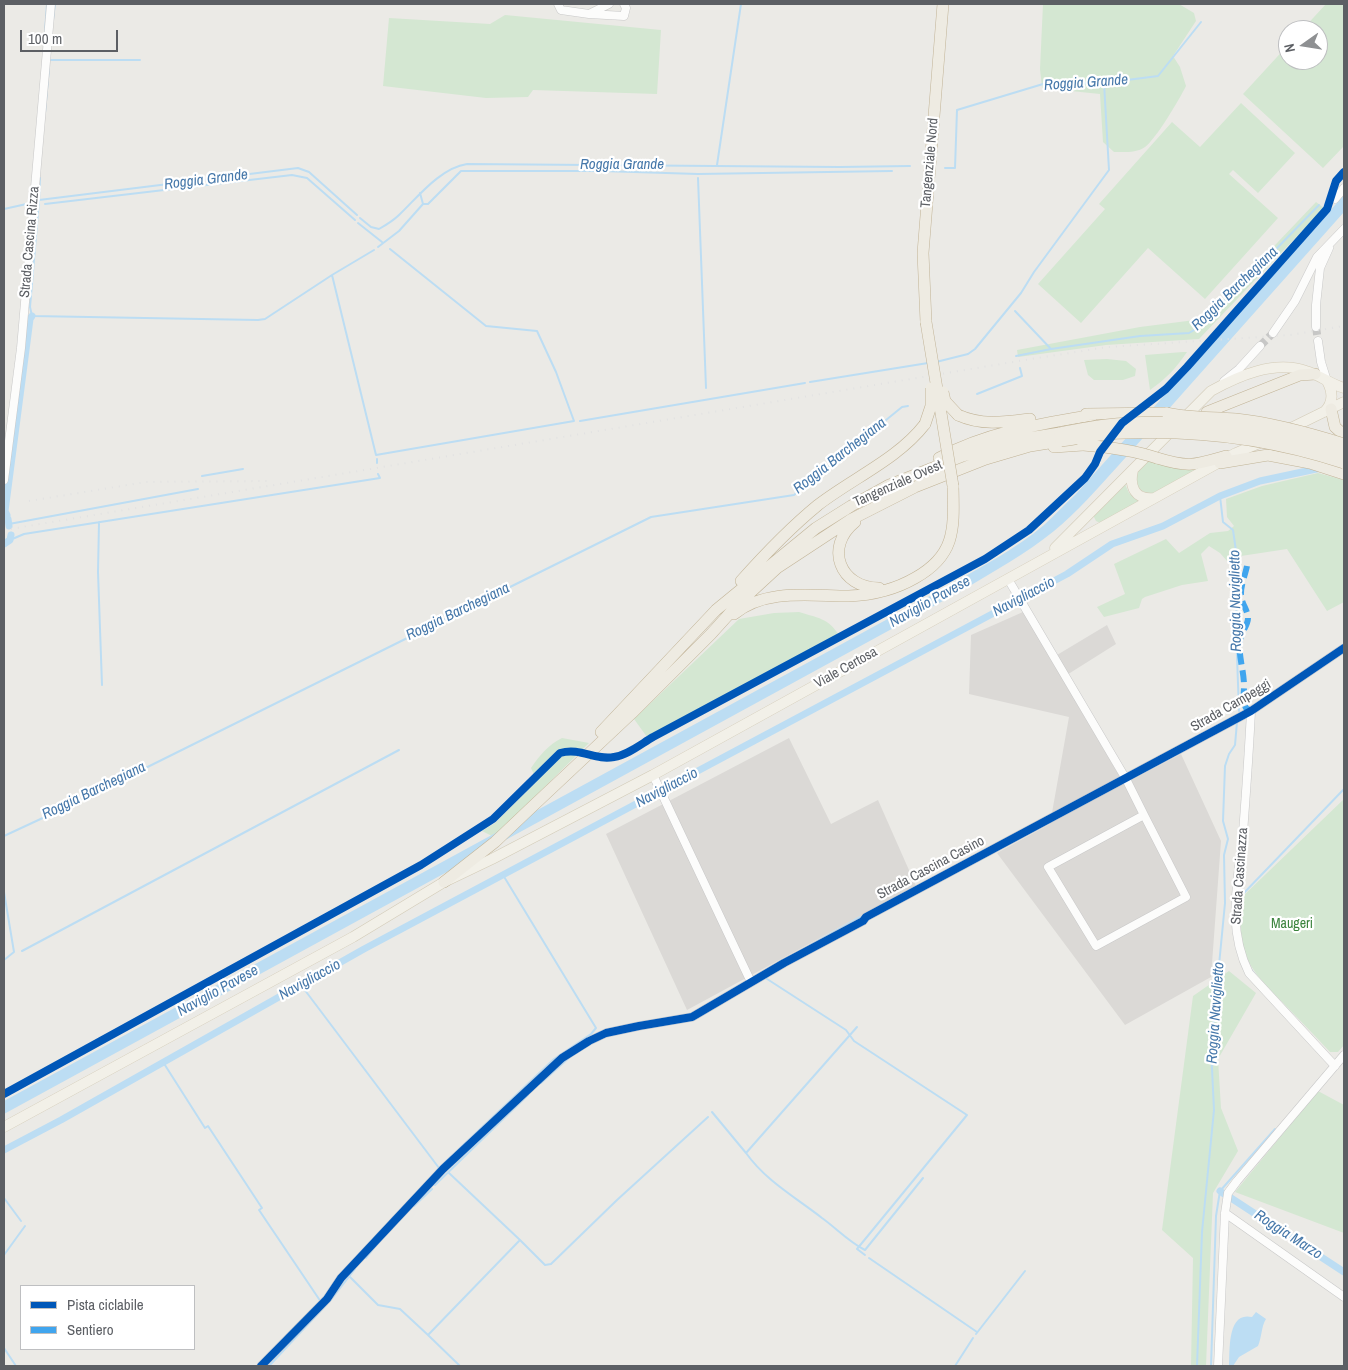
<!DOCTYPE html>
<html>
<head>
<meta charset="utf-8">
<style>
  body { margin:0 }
  #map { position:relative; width:1348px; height:1370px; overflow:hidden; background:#ebeae6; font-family:"Archivo Narrow",sans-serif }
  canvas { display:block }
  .frame { position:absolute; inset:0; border:5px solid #5c5f64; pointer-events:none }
  .legend { position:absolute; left:20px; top:1285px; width:175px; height:65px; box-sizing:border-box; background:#fff; border:1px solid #bebfc1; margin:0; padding:6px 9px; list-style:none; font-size:15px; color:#5c5f64 }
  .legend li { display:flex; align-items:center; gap:10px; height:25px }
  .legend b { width:25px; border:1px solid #bebfc1 }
  .north { position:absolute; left:1278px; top:20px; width:50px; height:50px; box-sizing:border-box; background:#fff; border:1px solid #bebfc1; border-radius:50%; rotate:257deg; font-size:14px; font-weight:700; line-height:20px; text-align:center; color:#5c5f64 }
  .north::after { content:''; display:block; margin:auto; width:18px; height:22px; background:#8e9092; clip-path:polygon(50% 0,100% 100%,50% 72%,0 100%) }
  .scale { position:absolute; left:20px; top:30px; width:98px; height:22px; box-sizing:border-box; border:2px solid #5c5f64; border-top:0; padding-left:6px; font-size:15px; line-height:18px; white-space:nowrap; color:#5c5f64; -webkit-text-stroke:4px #fff; paint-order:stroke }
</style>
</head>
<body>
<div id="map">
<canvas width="1348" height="1370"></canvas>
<div class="frame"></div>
<ul class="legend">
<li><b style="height:6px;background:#0057b8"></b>Pista ciclabile</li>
<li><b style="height:6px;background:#40a5ee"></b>Sentiero</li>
</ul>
<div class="north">N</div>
<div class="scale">100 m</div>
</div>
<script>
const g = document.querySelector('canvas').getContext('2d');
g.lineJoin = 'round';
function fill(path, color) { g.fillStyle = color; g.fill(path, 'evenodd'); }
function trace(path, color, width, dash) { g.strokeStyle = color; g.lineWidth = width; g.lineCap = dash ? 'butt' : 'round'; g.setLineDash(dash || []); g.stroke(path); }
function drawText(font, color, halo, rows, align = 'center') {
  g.font = font + ' "Archivo Narrow",sans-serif'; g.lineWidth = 4.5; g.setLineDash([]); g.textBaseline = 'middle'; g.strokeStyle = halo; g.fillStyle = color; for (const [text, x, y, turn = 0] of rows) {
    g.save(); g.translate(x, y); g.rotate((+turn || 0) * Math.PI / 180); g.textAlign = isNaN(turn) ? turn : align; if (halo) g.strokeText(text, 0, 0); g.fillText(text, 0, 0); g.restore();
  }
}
fill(new Path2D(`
  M 1023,612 L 1052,658 L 1107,625 L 1116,644 L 1062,678 L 1124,784 L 1181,754 L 1221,841 L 1211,977 L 1125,1025 L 997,853 L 1050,824 L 1069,717 L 969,694 L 971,635 Z
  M 789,738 L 831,824 L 878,800 L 916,886 L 687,1010 L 606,834 Z`), '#dbd9d6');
fill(new Path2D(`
  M 1043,4 L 1179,4 L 1194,13 L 1196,21 L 1173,56 L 1180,67 L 1186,86 C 1179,100 1156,139 1145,147 C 1137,153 1124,152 1114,152 L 1103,142 L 1100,94 L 1042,88 L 1040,69 Z
  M 1326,4 L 1344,4 L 1344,146 L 1323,168 L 1243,94 L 1288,45 L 1288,60 L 1318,60 L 1318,30 L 1302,30 Z
  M 505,15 L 661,30 L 657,94 L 533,90 L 528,97 L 486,98 L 383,86 L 389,18 L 490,24 Z
  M 1241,103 L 1295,153 L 1258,193 L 1233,170 L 1229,174 L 1278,218 L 1205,299 L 1148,248 L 1081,323 L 1038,284 L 1105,209 L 1099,204 L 1172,122 L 1200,147 Z
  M 1316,202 L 1324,208 L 1199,339 L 1106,345 L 1018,357 L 1017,350 L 1140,327 L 1195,320 L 1219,304 Z
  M 1183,352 L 1187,352 C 1176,368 1166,379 1150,390 L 1145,355 Z
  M 1107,359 L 1126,361 L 1136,369 L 1135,376 L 1123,380 L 1094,380 L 1088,375 L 1084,360 Z
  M 1148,459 L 1199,468 L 1154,493 C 1145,493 1142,492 1136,485 L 1137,470 Z
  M 1318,473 L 1344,480 L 1344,602 L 1327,611 L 1287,549 L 1241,556 L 1227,561 L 1220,553 L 1209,546 L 1201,554 L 1208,581 L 1182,585 L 1145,597 L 1142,599 L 1139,608 L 1104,617 L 1097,607 L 1125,594 L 1114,564 L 1166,539 L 1179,553 L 1210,533 L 1228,531 L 1234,526 L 1227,517 L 1226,499 L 1262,486 Z
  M 1125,484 L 1129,493 L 1140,502 L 1100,523 L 1096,521 L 1093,515 Z
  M 799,612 C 818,618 828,618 839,635 L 647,737 L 634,719 L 739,619 L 774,613 Z
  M 562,738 L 589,743 L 494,837 L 482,831 L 495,823 L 537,781 L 531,768 C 540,755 548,745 562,738 Z
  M 1344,799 L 1344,1045 L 1338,1052 L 1330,1052 C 1315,1036 1300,1020 1285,1005 C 1269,988 1251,973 1244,950 C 1238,933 1241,914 1242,897 Z
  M 1229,971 L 1256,993 L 1218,1059 L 1221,1108 L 1238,1151 L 1213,1193 L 1206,1366 L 1191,1366 L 1193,1258 L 1162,1230 L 1193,996 Z
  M 1318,1091 L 1344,1105 L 1344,1233 L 1235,1192 Z`), '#d4e7d2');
fill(new Path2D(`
  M 1344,195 L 1344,212 L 1118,466 C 1098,488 1077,512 1054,531 C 1026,554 994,571 963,590 L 4,1114 L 4,1101 L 950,585 C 982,566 1016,549 1044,525 C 1055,515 1064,505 1075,495 Z
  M 1256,1312 L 1266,1319 C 1261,1327 1262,1337 1258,1346 L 1239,1357 L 1233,1366 L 1229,1366 C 1230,1350 1227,1311 1252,1317 Z`), '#bcddf3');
trace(new Path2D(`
  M 53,20 L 55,4
  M 44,45 L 47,4
  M 49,59 L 49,60 L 140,60
  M 45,113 L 49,68
  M 717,165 L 741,4
  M 945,168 L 955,168 L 957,110 L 1043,84 L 1104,83 L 1158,76 L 1201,22
  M 698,178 L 706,388
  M 39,200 L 40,178
  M 45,204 L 292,175 L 307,178 L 355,220
  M 423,204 L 428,204 L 461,171 L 602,171 L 698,174 L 892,171
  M 4,209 L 31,203
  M 357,215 L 309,172 L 298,168 L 39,200 L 30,307 L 32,316 L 258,320 L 265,319 L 332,275 L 374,250
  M 360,218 L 371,227 L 379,229 C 386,225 393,221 399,215 C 417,198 440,168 467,164 L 839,167 L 910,166
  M 358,223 L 382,242
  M 378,247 L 399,231 L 423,204 L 420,193
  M 332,275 L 376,455 L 574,421 L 556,372 L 537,331 L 486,326 L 390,249
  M 1015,311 L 1051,349
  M 1016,356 L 1051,349 L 1140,336 L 1189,333 L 1201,326 L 1319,205
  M 936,362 L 968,354 L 975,349 L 1021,293 L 1034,272 L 1109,170 L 1104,83
  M 810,382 L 928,363
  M 977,394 L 1022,376 L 1020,368
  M 580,421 L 805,383
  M 377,459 L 377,463
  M 202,476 L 243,469
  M 1220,496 L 1223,522 L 1233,530 L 1238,565 L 1236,629 L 1239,711
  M 99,522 L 98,572 L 102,685
  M 9,524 L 198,489
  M 10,540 L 24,534 L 380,478 L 378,474
  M 4,836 L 75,803 L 651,517 L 794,495 L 902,407 L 908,406
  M 4,892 L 14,952 L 4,960
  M 1239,922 L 1241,896 L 1344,789
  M 810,945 L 860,917
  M 22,951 L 399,750
  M 1250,968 L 1256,976
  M 764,977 L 846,1030 L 854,1041 L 967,1115 L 857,1249 L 865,1255
  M 301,985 L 439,1168 L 554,1059 L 591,1034 L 596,1028 L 503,875
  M 163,1062 L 205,1128 L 208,1126 L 262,1208 L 259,1210 L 321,1302
  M 541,1083 L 571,1056
  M 712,1112 L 746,1153 L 857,1027
  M 746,1153 C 766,1181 795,1197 822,1218 C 836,1228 849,1242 865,1250 L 923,1178
  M 449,1173 L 520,1240
  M 435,1185 L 528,1095
  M 4,1198 L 21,1221
  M 414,1206 L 432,1189
  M 4,1255 L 25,1226
  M 366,1258 L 374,1248
  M 869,1258 L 977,1332
  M 349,1276 L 378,1305 L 400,1309 L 428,1335 L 520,1240 L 545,1265 L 551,1264 L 617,1200 L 708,1117
  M 330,1301 L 355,1269
  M 976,1334 L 1025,1271
  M 428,1335 L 460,1366
  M 4,1348 L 16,1366
  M 269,1366 L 327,1304
  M 955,1366 L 973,1338
  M 1197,1366 L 1202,1232 L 1214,1110 L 1211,1048 L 1225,903 L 1224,855 L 1228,839 L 1223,821 L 1225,766 L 1229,754 L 1235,745 L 1237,722
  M 1211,1366 L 1216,1216 L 1220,1191 L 1275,1129`), '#bcddf3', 2);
trace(new Path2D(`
  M 7,515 L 5,511 L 30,319 L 32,316
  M 8,519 L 9,526
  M 4,544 L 10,540 L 11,535
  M 4,1150 L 61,1120 L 364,949 L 1067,574 L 1112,544 L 1163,526 L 1220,496 L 1260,481 L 1321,468
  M 1220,1191 L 1224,1194
  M 1231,1198 L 1344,1272`), '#bcddf3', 7);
trace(new Path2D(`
  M 1316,327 L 1318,341
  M 1260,346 L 1273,333`), '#c7c7c6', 8, [8, 4]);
const minor = new Path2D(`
  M 558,4 L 561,10 L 589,14 L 624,16 L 626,8 L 624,4
  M 591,13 L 609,4
  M 1335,199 L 1344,188
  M 1316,327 L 1316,305 L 1320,268 L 1329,248
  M 1273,333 L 1295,301 L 1317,257 L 1344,229
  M 1318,341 L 1321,362 L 1327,381
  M 1224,381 L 1239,369 L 1260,346
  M 4,480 L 21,348 L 51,4
  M 1008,579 L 1126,779 L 1144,815 L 1048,867 L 1096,946 L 1186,897 L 1144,815
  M 1251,711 C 1249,752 1246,793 1243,833 C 1238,882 1226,927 1249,973 L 1335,1066
  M 653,775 L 751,982
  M 1225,1213 L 1344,1297
  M 261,1366 L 327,1299 L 341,1278 L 443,1169 L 562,1058 L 589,1041 L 606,1033 L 639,1026 L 692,1017 L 784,963 L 863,921 L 866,917 L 1251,711 L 1344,648
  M 1218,1366 L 1225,1213 L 1228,1193 L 1237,1181 L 1344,1055`);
const major = new Path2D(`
  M 1324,412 C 1334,403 1333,392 1327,381
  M 1287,430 L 1344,402
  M 1133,470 C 1129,487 1135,500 1154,498
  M 1055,548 L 1211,391 C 1238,376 1274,360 1306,371 C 1320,375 1330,384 1344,388
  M 4,1127 L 353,937 L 444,882 L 492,859 L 653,775 L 1236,453 L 1262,442`);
const highway = new Path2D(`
  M 926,322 L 923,253 L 943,4
  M 1331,409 L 1335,427 L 1344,435
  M 1207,412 L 1300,375 L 1315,374
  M 1086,414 L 1167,413
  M 958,415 C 982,426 1006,422 1030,419
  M 1054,447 L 1083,445
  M 939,458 C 987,432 1040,424 1093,415
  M 1157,458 C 1190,468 1194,465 1226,456
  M 1220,463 L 1268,455 L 1310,463 L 1344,474
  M 855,522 C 824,547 840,588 879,588
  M 741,581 C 765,554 790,528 818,505 C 853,478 898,459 925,424
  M 734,614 C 766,588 811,596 849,596 C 871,595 896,589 915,578 C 956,555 954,529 953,486
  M 601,732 L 716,610 L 816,528 L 851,506 L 889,485 L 963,456 L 1010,441 L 1060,433
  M 444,882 L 495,842 L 534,805 L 632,713 L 711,634 L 739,603 L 777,568 L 850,520 L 915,487 L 986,459 L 1030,446 L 1061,441`);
trace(minor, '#c8c8c8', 9);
trace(major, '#d2cab6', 11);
trace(highway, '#c1b396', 12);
trace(minor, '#fcfcfb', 8);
trace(major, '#f2f0e8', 10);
trace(highway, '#eeebe2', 11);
trace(new Path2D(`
  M 29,501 L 146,482 L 267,481
  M 4,530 L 1031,359 L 1108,347 L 1290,335 L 1344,326`), '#e2e2e2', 2, [1, 6]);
const highwayBridge = new Path2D(`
  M 926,322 L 953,486
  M 943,392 L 945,401 L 958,415
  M 1167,413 C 1190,418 1213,417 1236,419 C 1273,423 1309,433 1344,444
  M 925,424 L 931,406 L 931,388
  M 1060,433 C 1075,430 1090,427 1106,425 C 1180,416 1273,430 1344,454
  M 1061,441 C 1082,438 1104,433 1126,433 C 1199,430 1274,440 1344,463
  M 1083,445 C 1109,447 1133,450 1157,458`);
trace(highwayBridge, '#c1b396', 12, []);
trace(highwayBridge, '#eeebe2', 11);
trace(new Path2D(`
  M 1247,566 C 1245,576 1240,587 1241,596 C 1242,604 1248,611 1248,618 C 1248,626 1241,632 1240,640 C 1238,656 1244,670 1244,686 C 1244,695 1242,700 1246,708 L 1251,711`), '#40a5ee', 6, [12, 6]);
trace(new Path2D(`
  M 4,1094 L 421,865 L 493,819 L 560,753 C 581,747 595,761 614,757 C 628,755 641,744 653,737 L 985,559 L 1029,530 L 1085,478 L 1095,464 L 1100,452 L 1122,423 L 1166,389 L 1187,367 L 1327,209 L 1336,181 L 1344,172
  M 261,1366 L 327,1299 L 341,1278 L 443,1169 L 562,1058 L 589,1041 L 606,1033 L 639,1026 L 692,1017 L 784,963 L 863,921 L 866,917 L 1251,711 L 1344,648`), '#0057b8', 8);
drawText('14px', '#5c5f64', '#fff', [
  ["Tangenziale Nord",930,163,-85],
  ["Strada Cascina Rizza",30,242,-85],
  ["Tangenziale Ovest",898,484,-24],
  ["Viale Certosa",846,668,-29],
  ["Strada Campeggi",1231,706,-30],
  ["Strada Cascina Casino",931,868,-28],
  ["Strada Cascinazza",1240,876,-86]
]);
drawText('14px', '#3b833d', '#fff', [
  ["Maugeri",1292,924]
]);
drawText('italic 15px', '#4678aa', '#fff', [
  ["Roggia Grande",1086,83,-4],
  ["Roggia Grande",622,165],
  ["Roggia Grande",206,180,-7],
  ["Roggia Barchegiana",1235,289,-44],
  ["Roggia Barchegiana",840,456,-38],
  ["Navigliaccio",1024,597,-28],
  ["Roggia Naviglietto",1236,601,-91],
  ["Naviglio Pavese",930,602,-29],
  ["Roggia Barchegiana",458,612,-26],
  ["Navigliaccio",667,788,-28],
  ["Roggia Barchegiana",94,791,-26],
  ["Navigliaccio",310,980,-29],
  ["Naviglio Pavese",218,991,-29],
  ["Roggia Naviglietto",1216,1013,-86],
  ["Roggia Marzo",1288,1235,33]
]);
</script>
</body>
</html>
